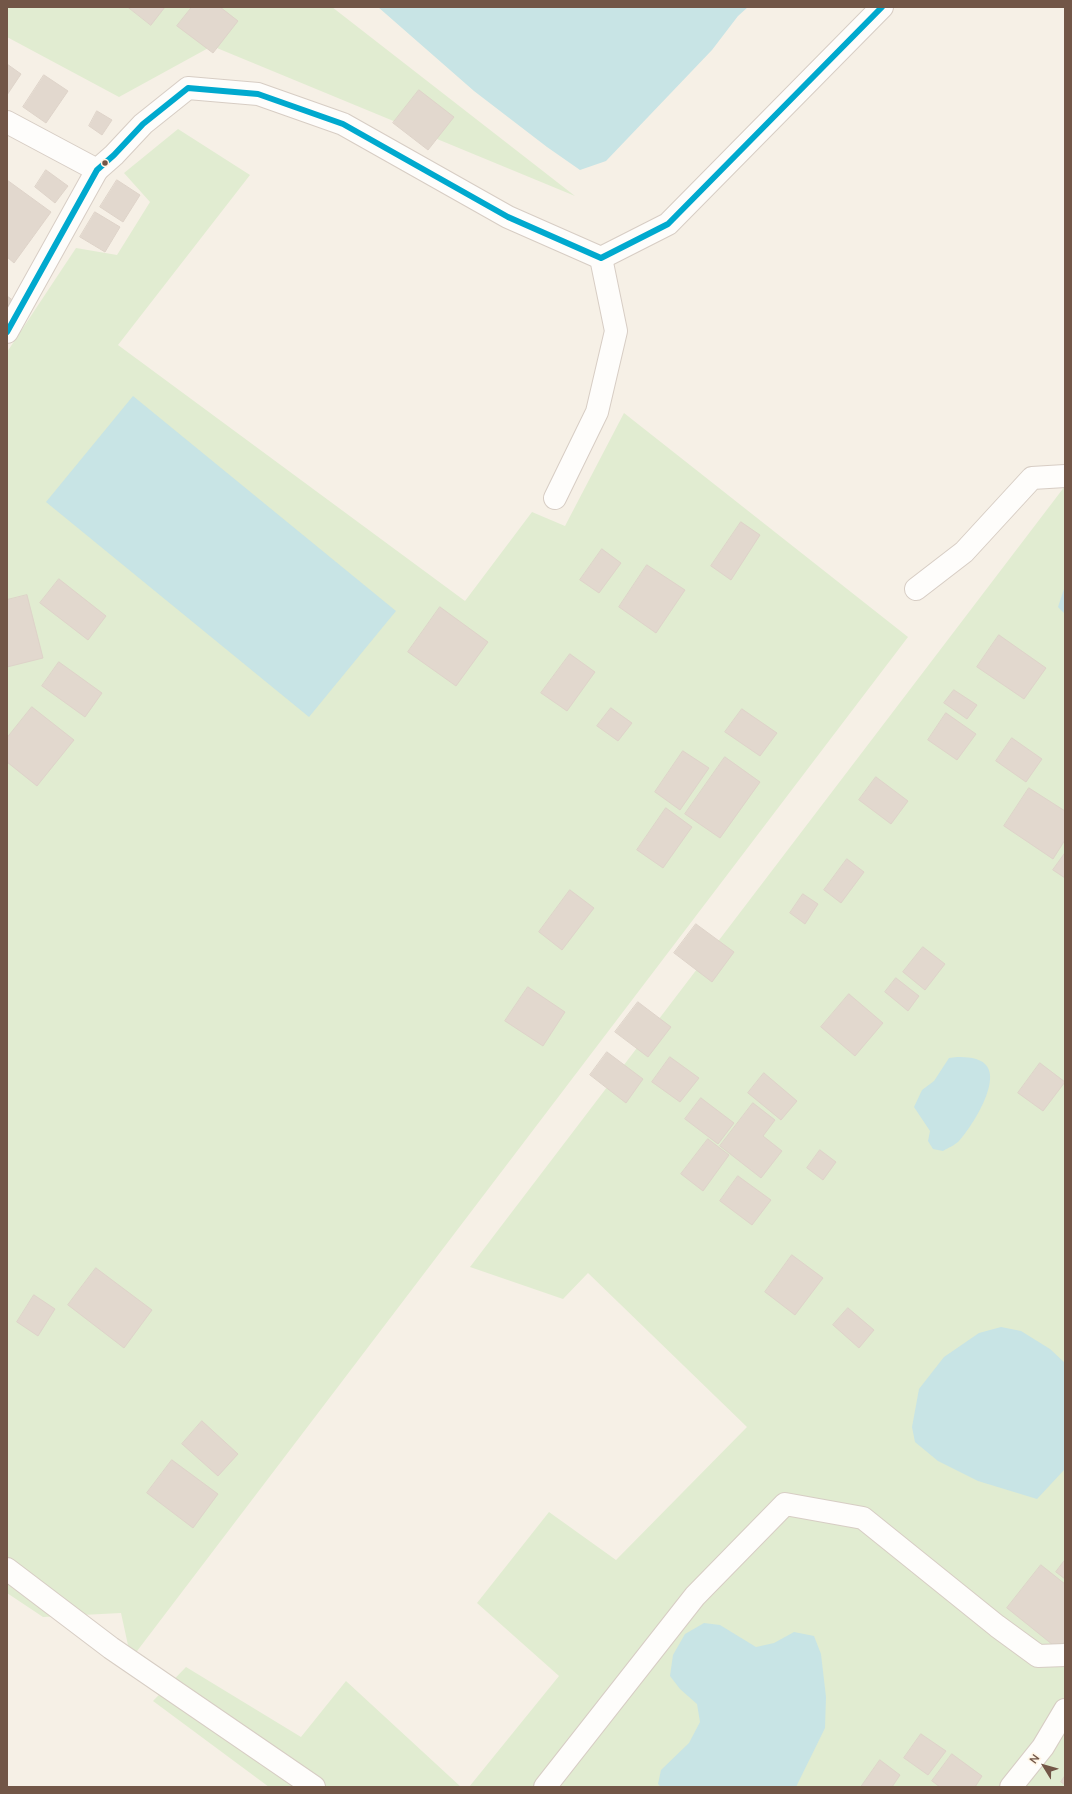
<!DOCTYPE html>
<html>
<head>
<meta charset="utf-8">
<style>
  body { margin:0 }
  #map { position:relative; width:1072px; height:1794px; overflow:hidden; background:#f6f0e6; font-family:Mulish,sans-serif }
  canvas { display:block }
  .frame { position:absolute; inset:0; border:8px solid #725647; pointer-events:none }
  .north { position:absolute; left:1024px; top:1746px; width:40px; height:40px; -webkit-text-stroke:3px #fff5e6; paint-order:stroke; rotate:307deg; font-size:11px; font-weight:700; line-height:16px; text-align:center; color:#725647 }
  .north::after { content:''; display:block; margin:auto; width:14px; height:18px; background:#725647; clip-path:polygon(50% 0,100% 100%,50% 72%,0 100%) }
</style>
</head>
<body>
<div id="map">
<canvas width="1072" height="1794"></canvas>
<div class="frame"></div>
<div class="north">N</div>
</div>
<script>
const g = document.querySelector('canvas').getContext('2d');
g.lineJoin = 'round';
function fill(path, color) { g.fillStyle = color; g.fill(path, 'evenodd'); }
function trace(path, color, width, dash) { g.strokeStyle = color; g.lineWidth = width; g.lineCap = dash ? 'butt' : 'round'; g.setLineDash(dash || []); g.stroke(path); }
fill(new Path2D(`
  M 7,7 L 332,7 L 575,196 L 212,46 L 119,97 L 7,37 Z
  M 178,129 L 250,175 L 118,345 L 465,601 L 532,512 L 565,526 L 624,413 L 908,637 L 131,1659 L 121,1613 L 43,1617 L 7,1593 L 7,352 L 76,248 L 117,255 L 150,202 L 124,173 Z
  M 1065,486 L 1065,1787 L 469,1787 L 559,1676 L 477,1603 L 549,1512 L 616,1560 L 747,1427 L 588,1273 L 563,1299 L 470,1267 Z
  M 186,1667 L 301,1737 L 346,1681 L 461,1787 L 269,1787 L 153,1701 Z`), '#e1ecd1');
fill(new Path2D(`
  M 378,7 L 748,7 L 738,16 L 712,50 L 606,161 L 580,170 L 547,147 L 474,91 Z
  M 133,396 L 396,611 L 309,717 L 46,502 Z
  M 1065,586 L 1065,614 L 1058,607 Z
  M 957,1057 C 966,1057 979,1057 986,1065 C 1001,1082 971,1128 959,1141 C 955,1145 948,1148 943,1151 L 933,1149 L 928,1141 L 930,1131 L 914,1107 L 922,1090 L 934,1081 L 949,1058 Z
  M 1001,1327 L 1021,1331 L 1050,1349 L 1065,1363 L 1065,1467 L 1064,1470 L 1037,1499 L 978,1481 L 938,1461 L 915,1442 L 912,1427 L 919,1389 L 944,1357 L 979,1333 Z
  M 704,1623 L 720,1625 L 756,1647 L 774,1643 L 794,1632 L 814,1636 L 821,1654 L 826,1697 L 825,1728 L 796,1787 L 661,1787 L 658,1784 L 661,1770 L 689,1743 L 700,1722 L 697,1704 L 680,1689 L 670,1676 L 673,1655 L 685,1634 Z`), '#c8e4e5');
const building = new Path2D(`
  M 128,7 L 165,7 L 151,25 Z
  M 192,7 L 220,7 L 238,21 L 213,53 L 177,26 Z
  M 7,64 L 21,74 L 7,95 Z
  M 44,75 L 68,91 L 46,123 L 23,107 Z
  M 419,90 L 454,117 L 428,150 L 393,123 Z
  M 97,111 L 112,120 L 102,135 L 89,126 Z
  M 46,170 L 68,186 L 55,203 L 35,187 Z
  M 7,180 L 51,212 L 14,263 L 7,257 Z
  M 117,180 L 140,195 L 123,222 L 100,207 Z
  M 95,212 L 120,227 L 105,252 L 80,237 Z
  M 7,296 L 14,301 L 7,310 Z
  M 741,522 L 760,535 L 731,580 L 711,566 Z
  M 602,549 L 621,563 L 599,593 L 580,580 Z
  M 647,565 L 685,590 L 656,633 L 619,607 Z
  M 59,579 L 106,616 L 88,640 L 40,603 Z
  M 27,595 L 43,658 L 7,667 L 7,600 Z
  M 440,607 L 488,642 L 456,686 L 408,652 Z
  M 999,635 L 1046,668 L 1024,699 L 977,667 Z
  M 570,654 L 595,672 L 567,711 L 541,693 Z
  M 59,662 L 102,693 L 85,717 L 42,686 Z
  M 954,690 L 977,705 L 967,719 L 944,703 Z
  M 32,707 L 74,740 L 37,786 L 7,762 L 7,738 Z
  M 611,708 L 632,723 L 618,741 L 597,726 Z
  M 742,709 L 777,733 L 760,756 L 725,732 Z
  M 946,713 L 976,734 L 957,760 L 928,740 Z
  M 1012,738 L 1042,759 L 1026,782 L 996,761 Z
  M 683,751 L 709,768 L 680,810 L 655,792 Z
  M 725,757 L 760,782 L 720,838 L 685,814 Z
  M 876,777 L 908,801 L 891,824 L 859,800 Z
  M 1029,788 L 1065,811 L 1065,840 L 1053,859 L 1004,826 Z
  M 666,808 L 692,827 L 663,868 L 637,850 Z
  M 1065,853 L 1065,878 L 1053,870 Z
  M 847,859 L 864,872 L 841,903 L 824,890 Z
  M 570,890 L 594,908 L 562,950 L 539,932 Z
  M 803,894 L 818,904 L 805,924 L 790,913 Z
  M 696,924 L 734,952 L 712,982 L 674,953 Z
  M 923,947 L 945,964 L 925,990 L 903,972 Z
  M 896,978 L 919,996 L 908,1011 L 885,992 Z
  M 528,987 L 565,1012 L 543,1046 L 505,1021 Z
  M 849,994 L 883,1023 L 855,1056 L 821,1027 Z
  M 638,1002 L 671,1027 L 648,1057 L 615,1032 Z
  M 607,1052 L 643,1079 L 626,1103 L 590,1075 Z
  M 670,1057 L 699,1078 L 680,1102 L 652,1082 Z
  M 1040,1063 L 1065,1082 L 1043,1111 L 1018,1093 Z
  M 764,1073 L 797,1101 L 781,1120 L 748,1093 Z
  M 701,1098 L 734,1123 L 718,1144 L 685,1119 Z
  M 753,1103 L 775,1120 L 763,1136 L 782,1151 L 761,1178 L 720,1146 Z
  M 708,1139 L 729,1155 L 703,1191 L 681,1174 Z
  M 820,1150 L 836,1162 L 823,1180 L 807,1168 Z
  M 738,1176 L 771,1200 L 752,1225 L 720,1201 Z
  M 792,1255 L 823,1278 L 795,1315 L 765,1292 Z
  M 96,1268 L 152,1310 L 124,1348 L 68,1305 Z
  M 34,1295 L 55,1309 L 38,1336 L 17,1322 Z
  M 848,1308 L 874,1330 L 859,1348 L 833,1325 Z
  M 202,1421 L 238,1454 L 218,1476 L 182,1444 Z
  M 172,1460 L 218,1494 L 193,1528 L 147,1493 Z
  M 1065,1560 L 1065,1579 L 1056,1572 Z
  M 1041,1565 L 1065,1584 L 1065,1641 L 1058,1649 L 1007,1608 Z
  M 921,1734 L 946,1751 L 928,1775 L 904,1758 Z
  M 952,1754 L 982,1776 L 975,1787 L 940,1787 L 932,1781 Z
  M 880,1760 L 900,1775 L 892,1787 L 861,1787 Z
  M 1065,1776 L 1065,1785 L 1061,1782 Z`);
fill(building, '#e2d8ce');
trace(building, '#ded3c9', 1);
const minor = new Path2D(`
  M 7,332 L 97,170
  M 555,498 L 597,412 L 616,331 L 601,258
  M 916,589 L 964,552 L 1032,478 L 1065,476
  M 7,1569 L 111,1648 L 314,1787
  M 545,1787 L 695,1596 L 785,1504 L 863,1518 L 997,1626 L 1038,1656 L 1065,1655
  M 1011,1787 L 1043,1747 L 1065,1710`);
const tertiary = new Path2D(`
  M 7,122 L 97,170 L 114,155 L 143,124 L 188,88 L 258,94 L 343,124 L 508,217 L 601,258 L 668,224 L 882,7`);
trace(minor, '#d7cdc4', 24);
trace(tertiary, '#d7cdc4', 24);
trace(minor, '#fefdfb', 22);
trace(tertiary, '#fefdfb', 22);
trace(new Path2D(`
  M 7,332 L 97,170 L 114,155 L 143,124 L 188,88 L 258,94 L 343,124 L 508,217 L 601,258 L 668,224 L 882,7`), '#00a9ce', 6);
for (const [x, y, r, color] of [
  [105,163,3.5,"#725647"]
]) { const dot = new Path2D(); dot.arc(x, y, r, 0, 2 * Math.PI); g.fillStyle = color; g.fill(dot); trace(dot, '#fff5e6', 1.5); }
</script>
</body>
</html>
